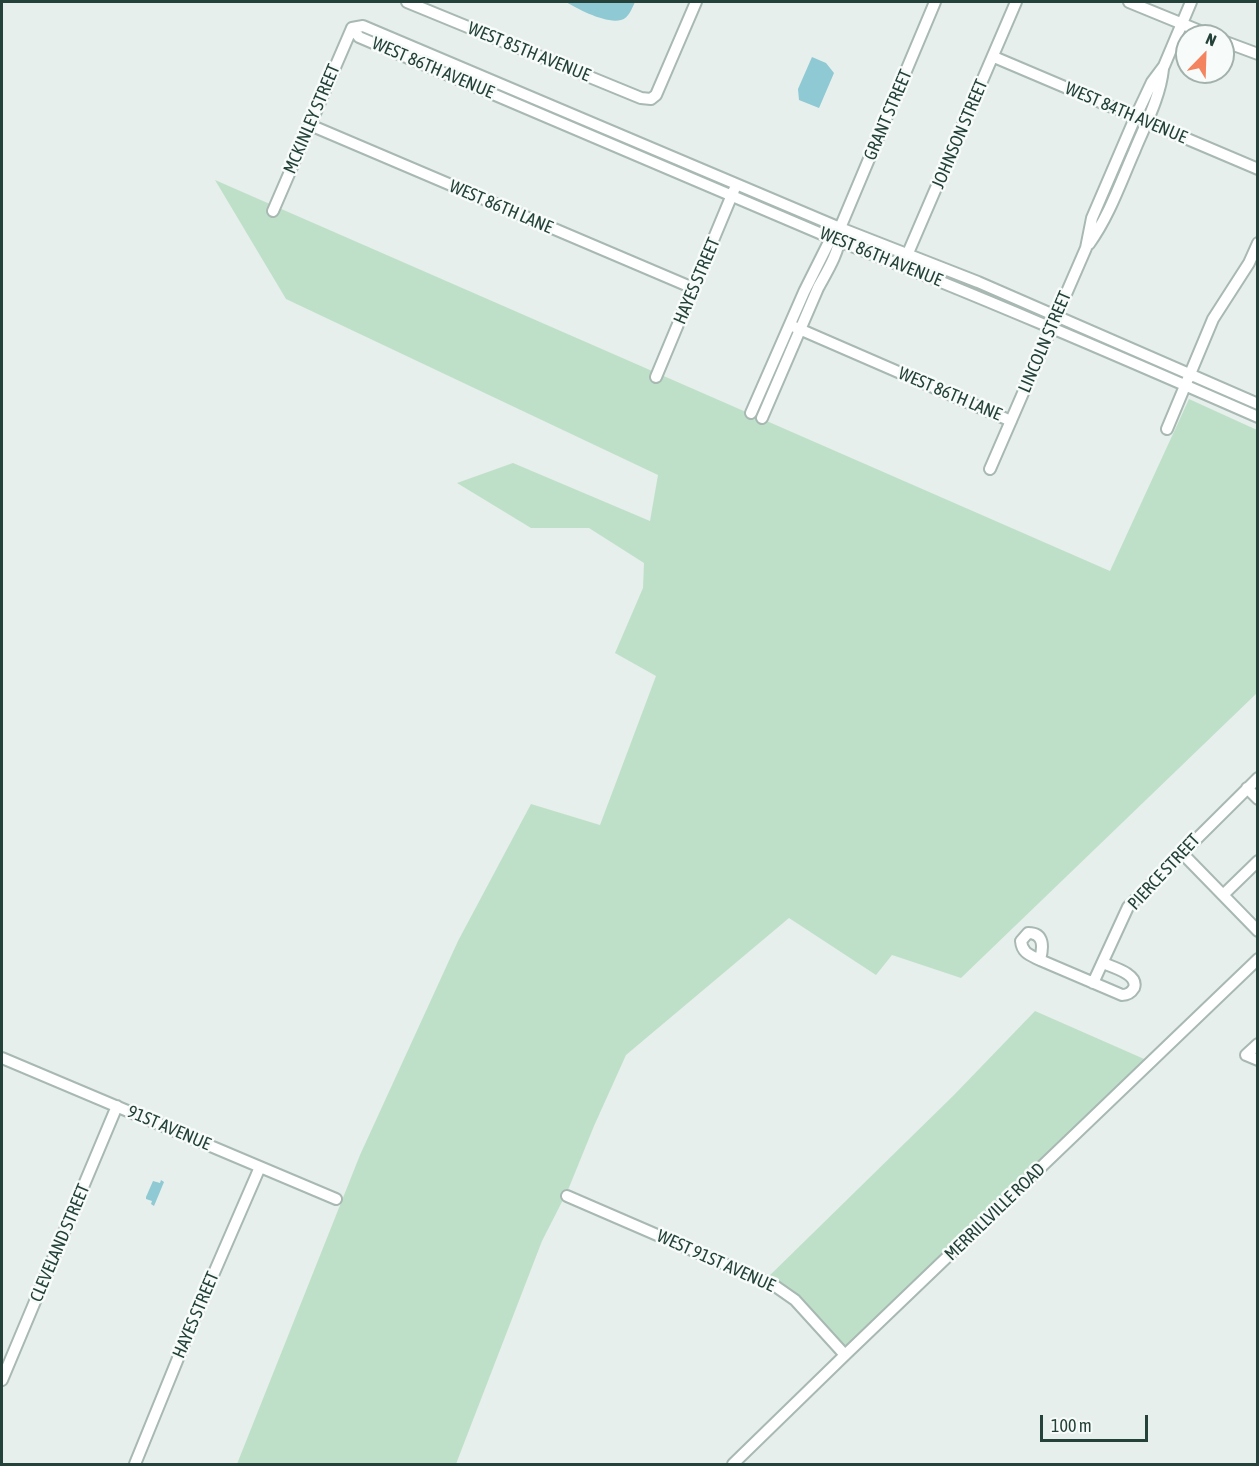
<!DOCTYPE html>
<html>
<head>
<meta charset="utf-8">
<style>
  body { margin:0 }
  #map { position:relative; width:1259px; height:1466px; overflow:hidden; background:#e6efeb; font-family:"Asap Condensed",sans-serif }
  canvas { display:block }
  .frame { position:absolute; inset:0; border:3px solid #24423a; pointer-events:none }
  .north { position:absolute; left:1175px; top:24px; width:60px; height:60px; box-sizing:border-box; background:#f7fbf9; border:2px solid #a3b1ad; border-radius:50%; rotate:23deg; font-size:16px; font-weight:700; line-height:24px; text-align:center; color:#24423a }
  .north::after { content:''; display:block; margin:auto; width:21px; height:27px; background:#f4845f; clip-path:polygon(50% 0,100% 100%,50% 72%,0 100%) }
  .scale { position:absolute; left:1040px; top:1415px; width:108px; height:27px; box-sizing:border-box; border:3px solid #24423a; border-top:0; padding-left:8px; font-size:18px; line-height:21px; white-space:nowrap; color:#24423a; -webkit-text-stroke:4px #f7fbf9; paint-order:stroke }
</style>
</head>
<body>
<div id="map">
<canvas width="1259" height="1466"></canvas>
<div class="frame"></div>
<div class="north">N</div>
<div class="scale">100 m</div>
</div>
<script>
const g = document.querySelector('canvas').getContext('2d');
g.lineJoin = 'round';
function fill(path, color) { g.fillStyle = color; g.fill(path, 'evenodd'); }
function trace(path, color, width, dash) { g.strokeStyle = color; g.lineWidth = width; g.lineCap = dash ? 'butt' : 'round'; g.setLineDash(dash || []); g.stroke(path); }
function drawText(font, color, halo, rows, align = 'center') {
  g.font = font + ' "Asap Condensed",sans-serif'; g.lineWidth = 5; g.setLineDash([]); g.textBaseline = 'middle'; g.strokeStyle = halo; g.fillStyle = color; for (const [text, x, y, turn = 0] of rows) {
    g.save(); g.translate(x, y); g.rotate((+turn || 0) * Math.PI / 180); g.textAlign = isNaN(turn) ? turn : align; if (halo) g.strokeText(text, 0, 0); g.fillText(text, 0, 0); g.restore();
  }
}
fill(new Path2D(`
  M 215,180 L 1110,571 L 1189,399 L 1257,430 L 1257,693 L 961,978 L 892,955 L 876,975 L 789,918 L 626,1055 L 594,1126 L 568,1190 L 542,1241 L 456,1464 L 237,1464 L 360,1155 L 458,941 L 531,804 L 600,825 L 656,676 L 615,653 L 643,588 L 644,563 L 589,528 L 531,528 L 457,483 L 513,463 L 650,521 L 658,475 L 286,299 Z
  M 1035,1011 L 1151,1062 L 845,1355 L 795,1300 L 764,1281 L 954,1095 Z`), '#bfe0c8');
fill(new Path2D(`
  M 566,2 L 635,2 C 632,8 629,18 621,20 C 606,24 578,9 566,2 Z
  M 812,57 L 826,63 L 834,73 L 819,108 L 799,100 L 798,89 Z
  M 161,1180 L 164,1182 L 154,1206 L 151,1204 L 152,1201 L 146,1199 L 146,1197 L 153,1181 L 160,1183 Z`), '#8ec9d4');
const minor = new Path2D(`
  M 407,2 L 641,98 L 651,99 L 656,95 L 696,2
  M 1129,2 L 1212,36
  M 352,28 L 359,37 L 831,238 C 975,294 1116,355 1258,417
  M 352,28 L 363,26 L 840,228 L 978,282 L 1258,404
  M 1223,41 L 1258,54
  M 994,57 L 1258,169
  M 310,125 L 693,288
  M 273,211 L 352,28
  M 1089,244 C 1109,216 1120,184 1134,152 C 1145,125 1160,98 1163,69
  M 905,260 L 1016,2
  M 790,325 L 1011,421
  M 656,377 L 734,190
  M 751,413 L 804,292 L 831,238 L 840,228 L 935,2
  M 762,418 L 818,288 C 826,273 839,253 840,235
  M 1167,429 L 1213,319 L 1249,263 L 1258,243
  M 990,469 L 1086,248 L 1092,218 L 1135,118 L 1152,82 L 1164,66 L 1191,2
  M 1247,788 L 1258,799
  M 1181,852 L 1258,931
  M 1223,895 L 1258,861
  M 1040,960 C 1030,955 1022,953 1021,941 L 1028,933 C 1045,933 1043,948 1040,960 L 1122,995 C 1127,995 1131,993 1134,988 C 1139,974 1112,967 1103,963
  M 1093,983 L 1128,907 L 1258,778
  M 1258,1044 L 1246,1055 L 1258,1060
  M 2,1058 L 336,1199
  M 567,1196 L 775,1286 L 795,1300 L 845,1355
  M 2,1380 L 117,1106
  M 135,1464 L 194,1319 L 260,1167
  M 733,1464 L 845,1355 L 1258,959`);
trace(minor, '#a8b8b2', 14);
trace(minor, '#fff', 10);
drawText('18px', '#24423a', '#f7fbf9', [
  ["WEST 85TH AVENUE",529,52,22],
  ["WEST 86TH AVENUE",433,68,23],
  ["WEST 84TH AVENUE",1126,113,23],
  ["GRANT STREET",888,115,-67],
  ["MCKINLEY STREET",312,119,-67],
  ["JOHNSON STREET",960,134,-67],
  ["WEST 86TH LANE",501,207,23],
  ["WEST 86TH AVENUE",881,257,22],
  ["HAYES STREET",697,281,-67],
  ["LINCOLN STREET",1045,342,-67],
  ["WEST 86TH LANE",950,394,23],
  ["PIERCE STREET",1164,872,-47],
  ["91ST AVENUE",169,1128,23],
  ["MERRILLVILLE ROAD",995,1212,-44],
  ["CLEVELAND STREET",60,1243,-67],
  ["WEST 91ST AVENUE",716,1261,24],
  ["HAYES STREET",196,1315,-67]
]);
</script>
</body>
</html>
